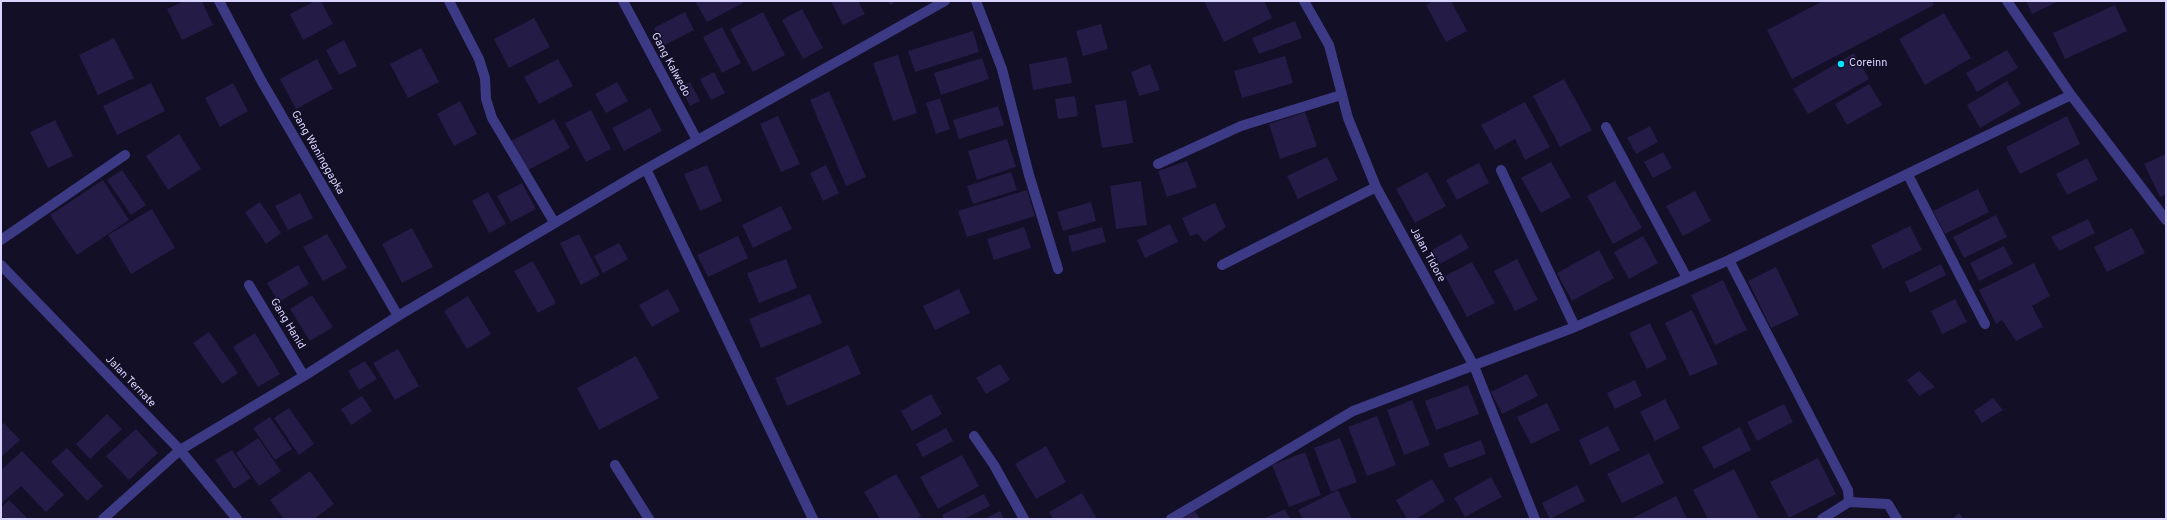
<!DOCTYPE html>
<html>
<head>
<meta charset="utf-8">
<style>
  body { margin:0 }
  #map { position:relative; width:2167px; height:520px; overflow:hidden; background:#130f26; font-family:Overpass,sans-serif }
  canvas { display:block }
  .frame { position:absolute; inset:0; border:2px solid #d9d4ff; pointer-events:none }
</style>
</head>
<body>
<div id="map">
<canvas width="2167" height="520"></canvas>
<div class="frame"></div>
</div>
<script>
const g = document.querySelector('canvas').getContext('2d');
g.lineJoin = 'round';
function fill(path, color) { g.fillStyle = color; g.fill(path, 'evenodd'); }
function trace(path, color, width, dash) { g.strokeStyle = color; g.lineWidth = width; g.lineCap = dash ? 'butt' : 'round'; g.setLineDash(dash || []); g.stroke(path); }
function drawText(font, color, halo, rows, align = 'center') {
  g.font = font + ' Overpass,sans-serif'; g.lineWidth = 3; g.setLineDash([]); g.textBaseline = 'middle'; g.strokeStyle = halo; g.fillStyle = color; for (const [text, x, y, turn = 0] of rows) {
    g.save(); g.translate(x, y); g.rotate((+turn || 0) * Math.PI / 180); g.textAlign = isNaN(turn) ? turn : align; if (halo) g.strokeText(text, 0, 0); g.fillText(text, 0, 0); g.restore();
  }
}
fill(new Path2D(`
  M 184,1 L 202,1 L 213,25 L 182,40 L 167,9 Z
  M 315,1 L 321,1 L 333,24 L 303,40 L 290,14 Z
  M 695,1 L 742,1 L 743,3 L 707,22 Z
  M 831,1 L 858,1 L 865,14 L 843,25 Z
  M 888,1 L 897,1 L 890,5 Z
  M 1204,1 L 1264,1 L 1272,18 L 1224,42 Z
  M 1433,1 L 1451,1 L 1467,31 L 1446,42 L 1426,5 Z
  M 1823,1 L 1932,1 L 1934,5 L 1792,79 L 1767,30 Z
  M 2026,1 L 2059,1 L 2032,14 Z
  M 2115,5 L 2127,31 L 2065,59 L 2053,33 Z
  M 802,9 L 823,48 L 803,59 L 782,20 Z
  M 685,12 L 694,30 L 663,46 L 654,28 Z
  M 763,12 L 785,55 L 753,72 L 730,29 Z
  M 1944,13 L 1971,58 L 1925,85 L 1899,39 Z
  M 534,18 L 550,47 L 509,68 L 494,39 Z
  M 1295,21 L 1302,38 L 1259,54 L 1252,38 Z
  M 1101,24 L 1108,49 L 1083,56 L 1076,31 Z
  M 722,27 L 741,63 L 722,73 L 703,37 Z
  M 973,31 L 979,52 L 915,72 L 908,51 Z
  M 114,38 L 134,78 L 98,95 L 79,55 Z
  M 344,40 L 357,66 L 339,75 L 326,50 Z
  M 421,48 L 439,82 L 408,98 L 390,64 Z
  M 2007,50 L 2018,68 L 1977,92 L 1966,73 Z
  M 1854,53 L 1869,79 L 1808,114 L 1793,89 Z
  M 898,55 L 917,113 L 893,121 L 873,63 Z
  M 1285,56 L 1293,83 L 1242,98 L 1234,71 Z
  M 1067,57 L 1072,83 L 1033,90 L 1029,64 Z
  M 982,58 L 989,79 L 941,95 L 934,73 Z
  M 317,59 L 333,89 L 296,109 L 280,79 Z
  M 558,59 L 573,86 L 539,104 L 524,77 Z
  M 1150,64 L 1160,90 L 1139,96 L 1131,72 Z
  M 714,72 L 725,93 L 711,100 L 700,79 Z
  M 1564,79 L 1592,130 L 1560,147 L 1533,96 Z
  M 2007,81 L 2021,104 L 1980,128 L 1967,105 Z
  M 617,82 L 628,101 L 606,113 L 595,94 Z
  M 690,82 L 700,101 L 690,106 L 680,87 Z
  M 151,83 L 165,111 L 117,135 L 103,106 Z
  M 233,83 L 248,111 L 220,127 L 205,98 Z
  M 1869,84 L 1882,105 L 1847,125 L 1835,104 Z
  M 829,91 L 866,177 L 846,186 L 810,100 Z
  M 1075,96 L 1078,116 L 1058,119 L 1055,99 Z
  M 940,98 L 950,129 L 936,134 L 926,103 Z
  M 1126,100 L 1133,143 L 1102,148 L 1095,105 Z
  M 460,101 L 477,134 L 454,146 L 437,114 Z
  M 1525,102 L 1550,147 L 1525,160 L 1515,139 L 1495,150 L 1481,125 Z
  M 998,106 L 1004,125 L 959,139 L 953,120 Z
  M 650,108 L 662,131 L 624,151 L 612,128 Z
  M 591,110 L 611,149 L 586,162 L 565,123 Z
  M 1305,112 L 1317,146 L 1280,159 L 1269,124 Z
  M 778,116 L 800,164 L 781,172 L 760,124 Z
  M 2067,116 L 2080,144 L 2020,174 L 2006,147 Z
  M 554,119 L 570,148 L 526,171 L 511,141 Z
  M 55,120 L 73,156 L 48,168 L 30,132 Z
  M 1650,126 L 1658,142 L 1636,154 L 1627,138 Z
  M 179,134 L 201,169 L 168,190 L 146,156 Z
  M 1007,139 L 1016,167 L 977,180 L 968,151 Z
  M 1663,152 L 1672,168 L 1653,178 L 1644,162 Z
  M 2166,154 L 2166,194 L 2160,197 L 2144,164 Z
  M 1327,157 L 1338,180 L 1298,199 L 1287,176 Z
  M 2087,158 L 2098,180 L 2067,195 L 2056,174 Z
  M 1187,161 L 1197,187 L 1167,197 L 1158,171 Z
  M 1551,162 L 1571,197 L 1541,213 L 1521,178 Z
  M 1479,163 L 1489,183 L 1457,200 L 1446,180 Z
  M 707,165 L 722,201 L 700,211 L 684,174 Z
  M 826,165 L 839,193 L 823,201 L 810,173 Z
  M 122,170 L 146,205 L 131,215 L 107,180 Z
  M 1011,172 L 1017,190 L 973,204 L 967,186 Z
  M 1427,172 L 1446,206 L 1415,223 L 1396,189 Z
  M 103,180 L 129,220 L 77,255 L 50,215 Z
  M 1141,181 L 1147,225 L 1116,229 L 1110,186 Z
  M 1615,181 L 1642,228 L 1613,244 L 1587,196 Z
  M 522,183 L 536,209 L 511,222 L 497,196 Z
  M 1978,189 L 1989,212 L 1945,234 L 1933,211 Z
  M 1027,190 L 1035,216 L 967,237 L 958,211 Z
  M 1695,191 L 1711,221 L 1683,236 L 1666,206 Z
  M 488,192 L 506,224 L 489,233 L 472,201 Z
  M 300,193 L 313,218 L 288,230 L 275,206 Z
  M 260,202 L 281,233 L 266,244 L 245,212 Z
  M 1091,202 L 1096,221 L 1063,231 L 1057,212 Z
  M 1215,203 L 1226,227 L 1204,242 L 1198,234 L 1190,236 L 1182,218 Z
  M 781,206 L 792,229 L 753,248 L 742,225 Z
  M 152,209 L 175,248 L 131,274 L 108,235 Z
  M 1996,215 L 2007,237 L 1964,258 L 1953,237 Z
  M 2088,219 L 2095,233 L 2059,251 L 2051,237 Z
  M 1170,224 L 1178,242 L 1145,258 L 1137,240 Z
  M 1910,226 L 1922,250 L 1883,269 L 1871,245 Z
  M 1024,227 L 1031,248 L 994,260 L 987,239 Z
  M 1102,227 L 1106,242 L 1072,252 L 1068,236 Z
  M 412,228 L 433,267 L 402,283 L 382,244 Z
  M 2132,228 L 2145,253 L 2107,272 L 2094,247 Z
  M 327,234 L 347,268 L 323,281 L 303,247 Z
  M 579,234 L 600,275 L 581,285 L 560,243 Z
  M 1461,234 L 1469,248 L 1440,264 L 1432,250 Z
  M 738,236 L 748,258 L 708,277 L 697,255 Z
  M 1643,236 L 1658,263 L 1629,279 L 1614,252 Z
  M 619,243 L 628,259 L 603,273 L 594,256 Z
  M 2004,246 L 2013,264 L 1979,281 L 1970,263 Z
  M 1599,250 L 1614,278 L 1572,301 L 1557,273 Z
  M 786,259 L 797,288 L 759,303 L 747,273 Z
  M 1517,259 L 1538,300 L 1515,311 L 1494,271 Z
  M 533,261 L 556,303 L 538,313 L 514,271 Z
  M 1472,262 L 1495,303 L 1467,317 L 1445,276 Z
  M 2034,263 L 2050,296 L 2032,306 L 2043,327 L 2016,341 L 2002,320 L 1996,324 L 1979,290 Z
  M 1941,264 L 1946,275 L 1910,293 L 1905,282 Z
  M 298,265 L 309,284 L 279,302 L 267,283 Z
  M 1776,267 L 1799,315 L 1771,328 L 1748,281 Z
  M 1723,280 L 1747,330 L 1715,345 L 1691,295 Z
  M 668,289 L 680,311 L 652,327 L 639,305 Z
  M 959,289 L 970,313 L 935,330 L 923,306 Z
  M 810,294 L 822,323 L 761,348 L 749,319 Z
  M 312,295 L 333,327 L 310,341 L 290,309 Z
  M 468,296 L 491,334 L 467,349 L 444,311 Z
  M 1955,299 L 1967,322 L 1942,334 L 1931,311 Z
  M 1692,310 L 1718,364 L 1690,376 L 1665,323 Z
  M 1650,323 L 1667,359 L 1647,369 L 1629,333 Z
  M 209,332 L 238,373 L 222,384 L 193,343 Z
  M 255,333 L 280,374 L 258,387 L 233,347 Z
  M 848,345 L 861,374 L 787,406 L 775,378 Z
  M 398,349 L 419,386 L 395,400 L 373,363 Z
  M 636,356 L 659,398 L 599,430 L 577,388 Z
  M 365,361 L 377,379 L 359,390 L 348,371 Z
  M 1000,364 L 1010,380 L 986,394 L 976,378 Z
  M 1919,371 L 1935,387 L 1919,396 L 1907,380 Z
  M 1527,374 L 1538,396 L 1502,414 L 1491,392 Z
  M 1635,380 L 1642,396 L 1615,409 L 1607,393 Z
  M 1468,385 L 1479,414 L 1436,430 L 1425,401 Z
  M 931,394 L 942,414 L 912,431 L 901,411 Z
  M 362,396 L 372,411 L 351,425 L 341,409 Z
  M 1993,398 L 2003,410 L 1982,423 L 1974,411 Z
  M 1665,399 L 1680,428 L 1655,441 L 1640,412 Z
  M 1412,400 L 1430,445 L 1404,455 L 1387,410 Z
  M 1547,403 L 1560,430 L 1531,444 L 1517,417 Z
  M 1784,404 L 1793,422 L 1757,441 L 1747,422 Z
  M 289,408 L 314,444 L 299,455 L 274,418 Z
  M 107,414 L 122,429 L 90,459 L 76,444 Z
  M 1377,416 L 1396,465 L 1367,476 L 1348,427 Z
  M 270,417 L 292,449 L 275,460 L 253,428 Z
  M 4,423 L 20,440 L 1,457 L 1,425 Z
  M 1608,426 L 1620,450 L 1590,465 L 1579,440 Z
  M 1740,427 L 1751,450 L 1714,469 L 1702,447 Z
  M 946,428 L 953,441 L 923,457 L 916,444 Z
  M 136,429 L 158,453 L 129,480 L 106,456 Z
  M 258,438 L 281,471 L 259,486 L 236,453 Z
  M 1340,438 L 1357,482 L 1331,492 L 1314,448 Z
  M 1481,440 L 1486,454 L 1449,468 L 1443,454 Z
  M 1046,446 L 1066,482 L 1036,499 L 1015,464 Z
  M 67,448 L 103,486 L 87,501 L 51,462 Z
  M 232,450 L 251,478 L 234,489 L 215,460 Z
  M 22,451 L 64,495 L 46,512 L 21,486 L 1,504 L 1,470 Z
  M 1305,452 L 1321,495 L 1289,507 L 1272,465 Z
  M 1649,453 L 1664,483 L 1622,503 L 1607,474 Z
  M 962,455 L 979,486 L 938,509 L 920,477 Z
  M 1818,458 L 1836,494 L 1789,518 L 1770,482 Z
  M 1734,469 L 1759,519 L 1708,519 L 1693,490 Z
  M 310,471 L 334,504 L 314,519 L 284,519 L 270,500 Z
  M 896,474 L 921,516 L 916,519 L 880,519 L 864,492 Z
  M 1491,477 L 1502,497 L 1465,517 L 1454,498 Z
  M 1432,479 L 1445,501 L 1416,519 L 1407,519 L 1396,500 Z
  M 1577,485 L 1585,501 L 1550,519 L 1542,503 Z
  M 1338,490 L 1352,519 L 1303,519 L 1298,510 Z
  M 1082,493 L 1097,519 L 1053,519 L 1049,512 Z
  M 984,494 L 990,506 L 964,519 L 944,519 L 942,515 Z
  M 1676,496 L 1687,519 L 1631,519 Z
  M 9,500 L 28,519 L 5,519 L 1,515 L 1,507 Z
  M 1285,509 L 1290,519 L 1263,519 Z
  M 1000,511 L 1004,519 L 984,519 Z
  M 1195,511 L 1200,519 L 1181,519 Z
  M 1959,513 L 1964,519 L 1952,519 Z`), '#241b47');
trace(new Path2D(`
  M 219,1 L 261,80 L 398,316
  M 449,1 L 479,59 L 485,78 L 486,99 L 492,118 L 554,222
  M 623,1 L 697,140
  M 976,1 L 1002,69 L 1029,175 L 1058,269
  M 1304,1 L 1329,45 L 1348,118 L 1376,187 L 1474,366 L 1535,519
  M 2007,1 L 2071,95 L 2166,220
  M 1606,127 L 1687,278
  M 1158,164 L 1241,126 L 1341,95
  M 646,169 L 813,519
  M 1501,170 L 1575,327
  M 1908,175 L 1985,324
  M 1,240 L 125,155
  M 1729,260 L 1848,490 L 1849,502 L 1822,519
  M 1,265 L 180,450 L 237,519
  M 1222,265 L 1376,187
  M 249,285 L 304,376
  M 974,436 L 994,465 L 1024,519
  M 615,465 L 649,519
  M 1849,502 L 1888,504 L 1897,519
  M 103,519 L 180,450 L 304,376 L 398,316 L 646,169 L 945,1
  M 1171,519 L 1353,411 L 1575,327 L 1729,260 L 2071,95`), '#3d3a85', 10);
for (const [x, y, r, color] of [
  [1841,64,4,"#00e5ff"]
]) { const dot = new Path2D(); dot.arc(x, y, r, 0, 2 * Math.PI); g.fillStyle = color; g.fill(dot); trace(dot, '#130f26', 1.5); }
drawText('11px', '#d9d4ff', '#130f26', [
  ["Coreinn",1849,64]
], 'left');
drawText('11px', '#d9d4ff', '#130f26', [
  ["Gang Kalwedo",670,65,62],
  ["Gang Waninggapka",317,153,60],
  ["Jalan Tidore",1427,255,61],
  ["Gang Hanid",287,324,59],
  ["Jalan Ternate",130,382,46]
]);
</script>
</body>
</html>
